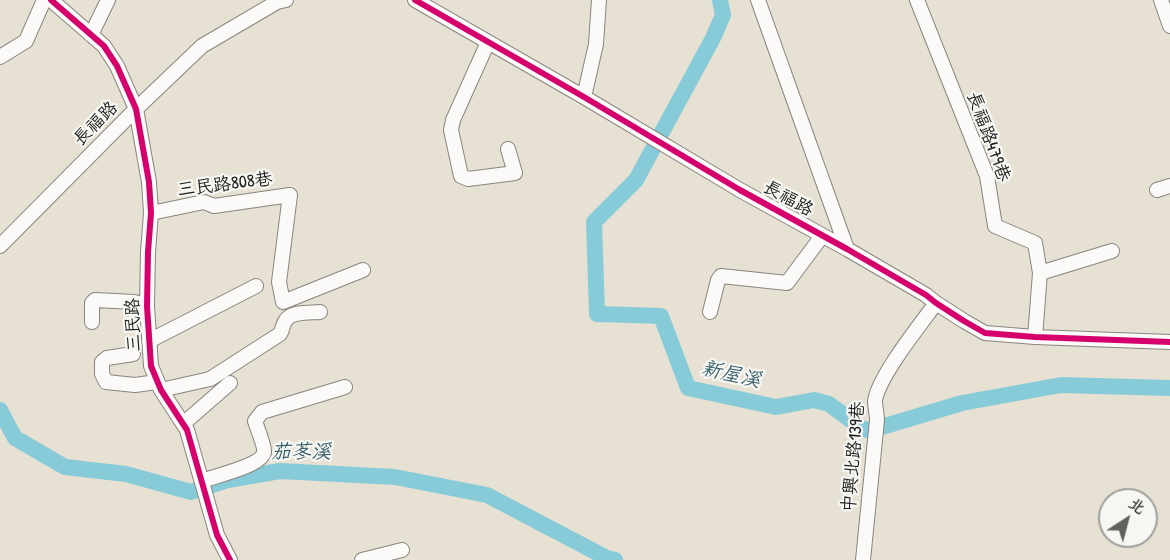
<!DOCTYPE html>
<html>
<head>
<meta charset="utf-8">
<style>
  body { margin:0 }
  #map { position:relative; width:1170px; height:560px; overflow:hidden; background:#e6e1d3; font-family:"Patrick Hand","LXGW WenKai TC",sans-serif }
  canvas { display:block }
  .north { position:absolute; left:1098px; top:488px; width:60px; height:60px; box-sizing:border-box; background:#f6f6f2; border:2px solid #9f9f9c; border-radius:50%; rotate:36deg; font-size:16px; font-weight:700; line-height:24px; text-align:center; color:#1c1c1c }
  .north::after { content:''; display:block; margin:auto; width:21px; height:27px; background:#63615c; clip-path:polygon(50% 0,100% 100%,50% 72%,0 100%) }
</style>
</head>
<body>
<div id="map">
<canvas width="1170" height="560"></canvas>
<div class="north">北</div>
</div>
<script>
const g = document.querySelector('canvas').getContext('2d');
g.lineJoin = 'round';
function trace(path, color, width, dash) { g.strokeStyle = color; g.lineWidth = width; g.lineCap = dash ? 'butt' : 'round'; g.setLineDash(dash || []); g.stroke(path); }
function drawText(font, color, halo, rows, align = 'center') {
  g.font = font + ' "Patrick Hand","LXGW WenKai TC",sans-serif'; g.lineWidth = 4.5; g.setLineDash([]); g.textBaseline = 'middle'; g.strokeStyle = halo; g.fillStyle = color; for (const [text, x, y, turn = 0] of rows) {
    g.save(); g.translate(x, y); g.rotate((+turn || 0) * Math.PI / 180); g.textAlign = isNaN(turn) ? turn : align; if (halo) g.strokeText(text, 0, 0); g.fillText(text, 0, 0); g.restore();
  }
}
trace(new Path2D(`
  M 720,0 L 723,15 L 713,38 L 636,180 L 594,222 L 597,314 L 661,316 L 688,388 L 776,407 L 814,400 L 829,404 L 860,427 L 867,430 L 875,429 L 962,403 L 1061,385 L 1170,388
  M 0,410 L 15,438 L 65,467 L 126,474 L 191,492 L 228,480 L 280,471 L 395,477 L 487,495 L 607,558 L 615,560`), '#87cbd9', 16);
const minor = new Path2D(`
  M 51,0 L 104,46 L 117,66 L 136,109 L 149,182 L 151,213 L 148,252 L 147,306 L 151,366 L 161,390 L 187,430 L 217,535 L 230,560
  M 415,0 L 584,97 L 740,190 L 847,249 L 926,295 L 936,303 L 964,321 L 985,333 L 1035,337 L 1170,342
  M 758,0 L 847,249
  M 917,0 L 987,176 L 995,226 L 1035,243 L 1040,273 L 1035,337
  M 1161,0 L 1170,26
  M 91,35 L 108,0
  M 488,42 L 453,120 L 451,130 L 461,176 L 468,179 L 515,173 L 508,149
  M 0,57 L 26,41 L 44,0
  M 584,97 L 596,44 L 599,0
  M 1157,190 L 1170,186
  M 151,213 L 204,202 L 214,206 L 290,195 L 279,282 L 283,302 L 363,270
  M 0,246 L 136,109 L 202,46 L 277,2 L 286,0
  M 1040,273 L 1112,251
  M 710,312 L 718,280 L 721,276 L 787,283 L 822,236
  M 92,322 L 92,303 L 95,300 L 134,302 L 147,306
  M 149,341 L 256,286
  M 133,354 L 107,358 L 102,362 L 102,374 L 106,382 L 135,385 L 157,382
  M 161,390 L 210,379 L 280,334 C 283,329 282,325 286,320 C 292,311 310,313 320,312
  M 183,424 L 230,383
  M 202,481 C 214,476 262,466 264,452 C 265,446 257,428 255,421 L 262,412 L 345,387
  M 362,560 L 402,550
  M 863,560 L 877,420 C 877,414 875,407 875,401 C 878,377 920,325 936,303`);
trace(minor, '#87857e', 16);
trace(minor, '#fbfaf8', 14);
trace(new Path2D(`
  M 51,0 L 104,46 L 117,66 L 136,109 L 149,182 L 151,213 L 148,252 L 147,306 L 151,366 L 161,390 L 187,430 L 217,535 L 230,560
  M 415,0 L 584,97 L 740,190 L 847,249 L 926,295 L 936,303 L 964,321 L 985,333 L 1035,337 L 1170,342`), '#d6006c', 6);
drawText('18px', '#1c1c1c', '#f6f6f2', [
  ["長福路",96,124,-45],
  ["長福路479巷",988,137,70],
  ["三民路808巷",225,185,-7],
  ["長福路",788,199,29],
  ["三民路",134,325,-92],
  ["中興北路139巷",854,457,-85]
]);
drawText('italic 20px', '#365e69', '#f6f6f2', [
  ["新屋溪",731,375,13],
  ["茄苳溪",301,453]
]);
</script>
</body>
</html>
